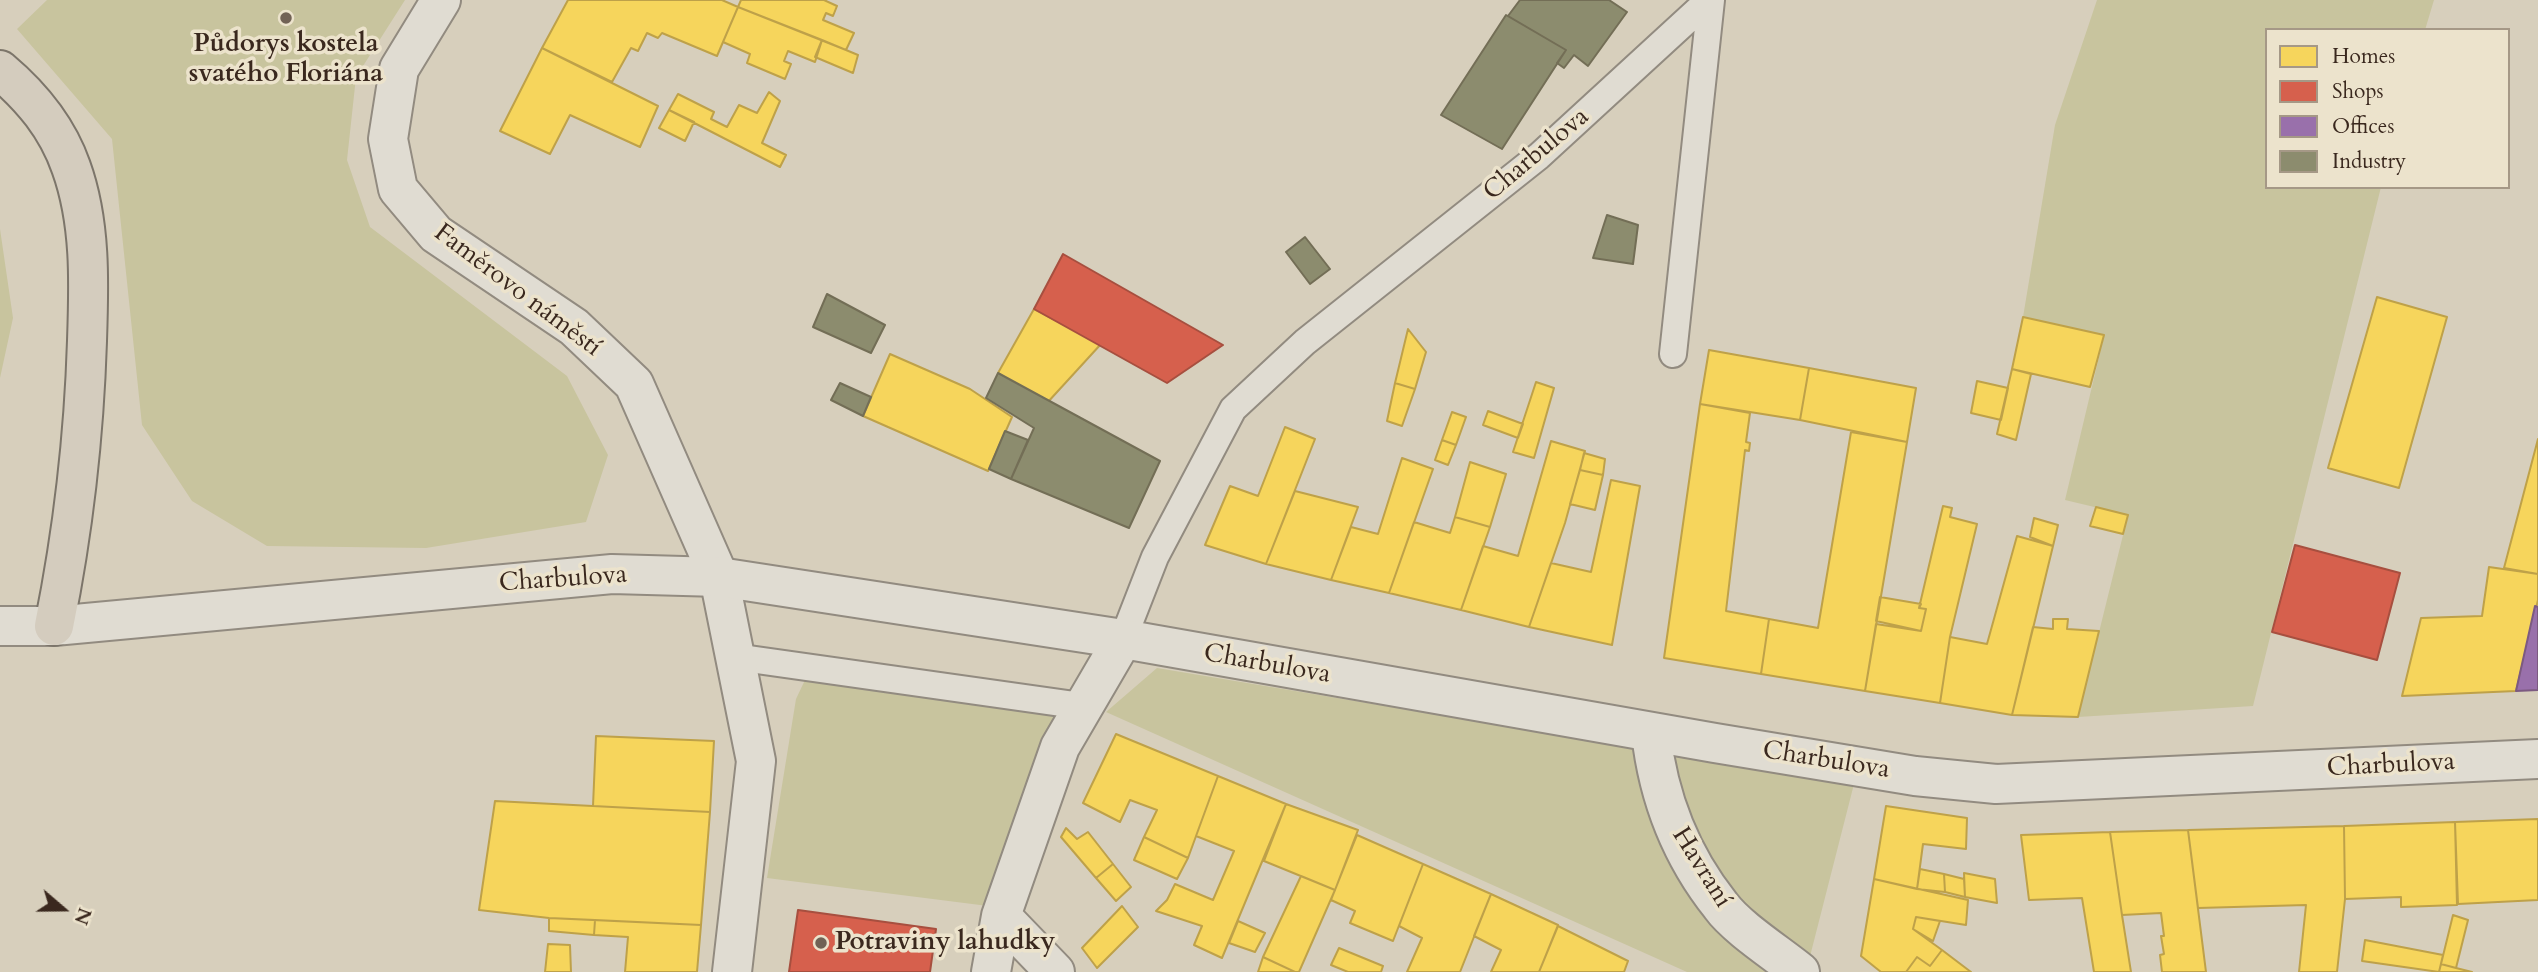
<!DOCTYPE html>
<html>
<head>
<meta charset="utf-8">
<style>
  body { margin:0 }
  #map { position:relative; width:2538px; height:972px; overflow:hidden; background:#d7cfbc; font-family:Cardo,serif }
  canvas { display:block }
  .legend { position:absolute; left:2265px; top:28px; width:245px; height:161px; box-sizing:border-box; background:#ece3cc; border:2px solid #a59886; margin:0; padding:9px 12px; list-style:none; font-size:21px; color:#3a281e }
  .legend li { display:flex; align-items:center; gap:14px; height:35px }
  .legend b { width:35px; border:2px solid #a59886 }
  .north { position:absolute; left:28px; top:874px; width:70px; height:70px; -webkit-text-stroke:5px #ece3cc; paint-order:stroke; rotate:110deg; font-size:19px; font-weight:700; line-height:28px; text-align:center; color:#3a281e }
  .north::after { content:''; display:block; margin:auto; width:24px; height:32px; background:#3a281e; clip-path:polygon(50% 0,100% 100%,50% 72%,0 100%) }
</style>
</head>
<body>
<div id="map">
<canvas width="2538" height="972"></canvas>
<ul class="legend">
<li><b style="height:19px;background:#f6d55c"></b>Homes</li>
<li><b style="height:19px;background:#d6604d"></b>Shops</li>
<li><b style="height:19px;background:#9970ab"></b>Offices</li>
<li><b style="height:19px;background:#8c8c6e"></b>Industry</li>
</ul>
<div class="north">N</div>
</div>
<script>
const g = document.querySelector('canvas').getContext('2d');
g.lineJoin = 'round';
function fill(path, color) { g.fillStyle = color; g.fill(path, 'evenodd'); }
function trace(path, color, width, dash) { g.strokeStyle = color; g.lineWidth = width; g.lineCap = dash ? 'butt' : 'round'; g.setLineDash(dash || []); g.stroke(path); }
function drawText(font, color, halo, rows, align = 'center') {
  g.font = font + ' Cardo,serif'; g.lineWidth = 7; g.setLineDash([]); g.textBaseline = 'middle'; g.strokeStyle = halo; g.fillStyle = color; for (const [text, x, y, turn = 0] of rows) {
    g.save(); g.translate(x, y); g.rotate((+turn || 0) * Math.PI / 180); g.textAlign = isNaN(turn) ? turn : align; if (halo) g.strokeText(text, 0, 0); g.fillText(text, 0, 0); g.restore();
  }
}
fill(new Path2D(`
  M 47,0 L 405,0 L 356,77 L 347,160 L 370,227 L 567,376 L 608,455 L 586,522 L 426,548 L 267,546 L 192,501 L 142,425 L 112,139 L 17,29 Z
  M 2097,0 L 2434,0 L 2425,30 L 2267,30 L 2267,187 L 2381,187 L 2253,706 L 2078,717 L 2128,515 L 2065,500 L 2104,336 L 2023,317 L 2055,125 Z
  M 0,229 L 13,318 L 0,378 Z
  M 1157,668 L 1854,784 L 1806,972 L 1687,972 L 1106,712 Z
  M 805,680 L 1055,712 L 1064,717 L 988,906 L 767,878 L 796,699 Z`), '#c8c49e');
const homes = new Path2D(`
  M 568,0 L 722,0 L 738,7 L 717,56 L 662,33 L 658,38 L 647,33 L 638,51 L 631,48 L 612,82 L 542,48 Z
  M 741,0 L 824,0 L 837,6 L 833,16 L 826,13 L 823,20 L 854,33 L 846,50 L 738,7 Z
  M 738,7 L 822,40 L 815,62 L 788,51 L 784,61 L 791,64 L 785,79 L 747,63 L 750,54 L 723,42 Z
  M 822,40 L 858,55 L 853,73 L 815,57 Z
  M 542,48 L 658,106 L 640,147 L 570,115 L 550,154 L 500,131 Z
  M 769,92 L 780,101 L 762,143 L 786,155 L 780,167 L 669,110 L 678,94 L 714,112 L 711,119 L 727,127 L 739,105 L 757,113 Z
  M 669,110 L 694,122 L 685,141 L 659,128 Z
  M 2377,297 L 2447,317 L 2399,488 L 2328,468 Z
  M 1034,309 L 1101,344 L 1047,403 L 998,373 Z
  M 2023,317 L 2104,335 L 2090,387 L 2012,369 Z
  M 1408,329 L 1426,352 L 1415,389 L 1395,383 Z
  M 1709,350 L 1809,368 L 1800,420 L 1700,404 Z
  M 890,354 L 970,389 L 1012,417 L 988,471 L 863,416 Z
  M 1809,368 L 1916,388 L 1907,442 L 1800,420 Z
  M 2012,369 L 2031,374 L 2016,440 L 1997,434 Z
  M 1977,381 L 2008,388 L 2001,420 L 1971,413 Z
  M 1536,382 L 1554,388 L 1534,458 L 1513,452 Z
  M 1395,383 L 1415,389 L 1402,426 L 1387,421 Z
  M 1700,404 L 1750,413 L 1746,442 L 1750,443 L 1749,451 L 1745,450 L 1726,611 L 1769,619 L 1761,674 L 1664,658 Z
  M 1488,411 L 1523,424 L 1518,438 L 1483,425 Z
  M 1452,412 L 1466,417 L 1456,445 L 1442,440 Z
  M 1285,427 L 1315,439 L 1266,564 L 1205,545 L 1230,486 L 1258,496 Z
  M 1851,432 L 1907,442 L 1865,691 L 1761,674 L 1769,619 L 1818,628 Z
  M 2538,439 L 2538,574 L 2504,568 Z
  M 1442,440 L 1456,445 L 1448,465 L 1435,460 Z
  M 1551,441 L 1585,451 L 1565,523 L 1529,627 L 1461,610 L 1483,546 L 1518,556 Z
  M 1584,453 L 1605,459 L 1603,475 L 1580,470 Z
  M 1402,458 L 1433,469 L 1389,593 L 1331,580 L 1351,527 L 1378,534 Z
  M 1470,462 L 1506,474 L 1490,527 L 1455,517 Z
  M 1580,470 L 1603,475 L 1595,510 L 1570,504 Z
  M 1611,480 L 1640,486 L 1612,645 L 1529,627 L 1551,563 L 1591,572 Z
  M 1295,491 L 1358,507 L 1331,580 L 1266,564 Z
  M 1943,506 L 1952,508 L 1950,517 L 1977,524 L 1950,637 L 1940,703 L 1865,691 L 1876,624 L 1921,631 L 1926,609 L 1919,608 Z
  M 2096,507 L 2128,515 L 2123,534 L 2090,526 Z
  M 1455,517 L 1490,527 L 1461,610 L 1389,593 L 1414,522 L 1450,533 Z
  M 2034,518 L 2058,525 L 2053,546 L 2030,537 Z
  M 2017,536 L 2053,546 L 2012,715 L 1940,703 L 1950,637 L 1987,644 Z
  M 2489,567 L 2538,574 L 2538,600 L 2516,691 L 2402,696 L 2421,618 L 2482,616 Z
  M 1880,597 L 1921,604 L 1919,608 L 1926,609 L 1921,631 L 1876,621 Z
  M 2053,619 L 2068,619 L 2067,629 L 2099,631 L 2078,717 L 2012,715 L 2033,627 L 2053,629 Z
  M 1116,734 L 1218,776 L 1188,858 L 1144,837 L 1157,810 L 1130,800 L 1120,822 L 1083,803 Z
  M 596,736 L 714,741 L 710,812 L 593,806 Z
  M 1218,776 L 1286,804 L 1222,958 L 1194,945 L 1202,926 L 1156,911 L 1167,900 L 1175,884 L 1213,900 L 1234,851 L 1196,836 Z
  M 495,801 L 710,812 L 701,925 L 549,918 L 479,910 Z
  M 1286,804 L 1358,830 L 1335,890 L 1264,861 Z
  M 1886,806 L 1967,818 L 1966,849 L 1923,844 L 1917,889 L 1874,879 Z
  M 2538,819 L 2538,900 L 2458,904 L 2455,822 Z
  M 2455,822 L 2457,905 L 2401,907 L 2401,897 L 2345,899 L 2344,826 Z
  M 2344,826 L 2345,899 L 2337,972 L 2299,972 L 2306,905 L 2198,908 L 2188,830 Z
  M 1066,828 L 1077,839 L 1088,832 L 1113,864 L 1096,878 L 1061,837 Z
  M 2188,830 L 2206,972 L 2162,972 L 2160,955 L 2164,954 L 2161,936 L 2164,936 L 2161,913 L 2122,915 L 2110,832 Z
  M 2110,832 L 2122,915 L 2131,972 L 2094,972 L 2082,898 L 2029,900 L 2021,835 Z
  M 1357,835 L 1423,864 L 1393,941 L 1350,923 L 1355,911 L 1331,900 Z
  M 1144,837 L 1188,858 L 1177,879 L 1134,860 Z
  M 1113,864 L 1131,887 L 1116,901 L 1096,878 Z
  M 1423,864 L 1491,894 L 1460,972 L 1407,972 L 1422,938 L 1399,926 Z
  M 1920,869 L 1944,874 L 1945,892 L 1917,889 Z
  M 1964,873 L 1995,879 L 1997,903 L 1965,897 Z
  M 1944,874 L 1964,879 L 1965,897 L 1945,892 Z
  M 1301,876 L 1335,890 L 1299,972 L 1295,972 L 1263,957 Z
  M 1874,879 L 1968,900 L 1966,925 L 1916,917 L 1913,929 L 1942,950 L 1930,966 L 1917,957 L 1906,972 L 1881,972 L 1861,956 Z
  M 1491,894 L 1558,925 L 1539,972 L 1491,972 L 1501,950 L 1474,936 Z
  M 1122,906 L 1138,927 L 1097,968 L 1082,948 Z
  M 2453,915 L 2468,920 L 2456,968 L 2441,964 Z
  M 1916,917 L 1940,921 L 1933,941 L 1913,929 Z
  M 549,918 L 595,920 L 594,935 L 549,931 Z
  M 595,920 L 701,925 L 697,972 L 625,972 L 628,937 L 594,935 Z
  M 1238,921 L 1265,933 L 1255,952 L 1229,943 Z
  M 1558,926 L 1628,961 L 1624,972 L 1539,972 Z
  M 2365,940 L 2443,955 L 2439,972 L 2362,961 Z
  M 548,944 L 570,945 L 571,972 L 545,972 Z
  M 1339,948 L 1383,966 L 1381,972 L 1348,972 L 1331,965 Z
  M 1942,950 L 1971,972 L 1906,972 L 1917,957 L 1930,966 Z
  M 1263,957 L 1295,972 L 1258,972 Z
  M 2441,964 L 2456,968 L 2472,972 L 2439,972 Z`);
fill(homes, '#f6d55c');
trace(homes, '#bea149', 2);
const shops = new Path2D(`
  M 1063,254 L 1223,345 L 1167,383 L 1034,309 Z
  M 2295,545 L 2400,573 L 2377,660 L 2272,632 Z
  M 798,910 L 936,929 L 930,972 L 789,972 Z`);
fill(shops, '#d6604d');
trace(shops, '#a74f3f', 2);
const offices = new Path2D(`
  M 2535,606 L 2538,607 L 2538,690 L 2516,691 Z`);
fill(offices, '#9970ab');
trace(offices, '#7c5a81', 2);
const industry = new Path2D(`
  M 1520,0 L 1609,0 L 1627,12 L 1588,66 L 1574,55 L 1564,68 L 1557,63 L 1566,50 L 1508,16 Z
  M 1506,15 L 1566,50 L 1502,149 L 1441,115 Z
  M 1607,215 L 1638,225 L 1633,264 L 1593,258 Z
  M 1305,237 L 1330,269 L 1310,284 L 1286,252 Z
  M 827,294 L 885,325 L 871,353 L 813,327 Z
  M 998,373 L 1160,461 L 1129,528 L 1011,479 L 1034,428 L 986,398 Z
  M 840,383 L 871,397 L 863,416 L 831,400 Z
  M 1005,431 L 1028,440 L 1011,479 L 989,469 Z`);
fill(industry, '#8c8c6e');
trace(industry, '#736e56', 2);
const service = new Path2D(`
  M 1673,354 L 1711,0
  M 1123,639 L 1155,557 L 1233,409 L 1305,342 L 1539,156 L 1709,0
  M 735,657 L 1082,706`);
const minor = new Path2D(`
  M 441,0 L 399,69 L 388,139 L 398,189 L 436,234 L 574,327 L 634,384 L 719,577 L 756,761 L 732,972
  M 1651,733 C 1658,796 1681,856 1721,906 C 1737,928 1778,954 1800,972
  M 1001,916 L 1055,972
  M 991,972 L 1001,916 L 1060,747 L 1123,639`);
const tertiary = new Path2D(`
  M 0,626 L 54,626 L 612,574 L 719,577 L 1123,639 L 1715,743 L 1915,776 L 1996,784 L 2538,759`);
const trunk = new Path2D(`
  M 0,70 C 32,97 57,127 71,167 C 91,222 89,283 87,341 C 84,437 73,532 54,626`);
trace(service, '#928b80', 30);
trace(minor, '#928b80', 42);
trace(tertiary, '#928b80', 42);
trace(trunk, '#7c756a', 42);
trace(service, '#e0dcd2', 26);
trace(minor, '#e0dcd2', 38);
trace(tertiary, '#e0dcd2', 38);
trace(trunk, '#d4ccbe', 38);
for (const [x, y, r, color] of [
  [286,18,7,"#716255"],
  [821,943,7,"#716255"]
]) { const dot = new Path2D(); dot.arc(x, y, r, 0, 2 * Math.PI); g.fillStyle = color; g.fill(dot); trace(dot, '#ece3cc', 2.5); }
drawText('bold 26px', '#3a281e', '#ece3cc', [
  ["Půdorys kostela",286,45],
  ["svatého Floriána",286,75],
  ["Potraviny lahudky",835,943,"left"]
]);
drawText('26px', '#3a281e', '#ece3cc', [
  ["Charbulova",1537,155,-40],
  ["Faměrovo náměstí",517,291,37],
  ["Charbulova",563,580,-4],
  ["Charbulova",1267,665,10],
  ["Charbulova",1826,761,9],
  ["Charbulova",2391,766,-3],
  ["Havraní",1701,868,58]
]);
</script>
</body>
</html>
